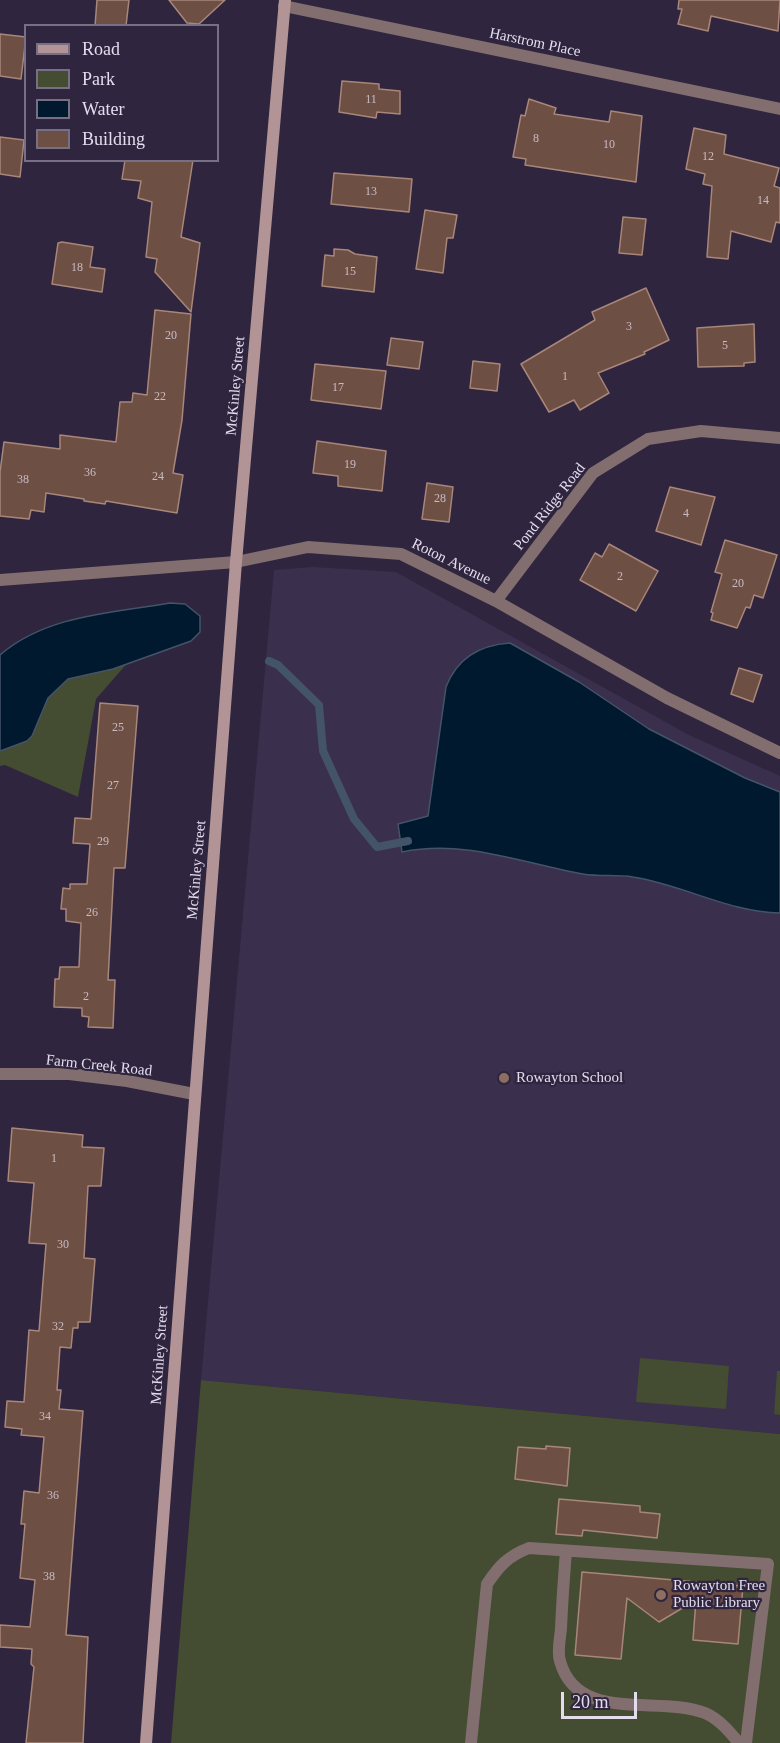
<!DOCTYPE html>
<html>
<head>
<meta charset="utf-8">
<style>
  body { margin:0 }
  #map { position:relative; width:780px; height:1743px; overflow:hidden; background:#2f253e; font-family:Georgia,serif }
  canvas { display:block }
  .legend { position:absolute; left:24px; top:24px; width:195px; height:138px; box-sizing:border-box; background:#2f253e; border:2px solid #776f84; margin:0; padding:8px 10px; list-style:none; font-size:18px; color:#e3ddee }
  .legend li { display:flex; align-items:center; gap:12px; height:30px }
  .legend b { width:30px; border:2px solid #776f84 }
  .scale { position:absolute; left:561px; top:1692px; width:76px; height:27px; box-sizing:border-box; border:3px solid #e3ddee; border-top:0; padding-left:8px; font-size:18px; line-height:21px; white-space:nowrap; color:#e3ddee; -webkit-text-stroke:4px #2f253e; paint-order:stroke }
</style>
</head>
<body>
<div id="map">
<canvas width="780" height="1743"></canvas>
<ul class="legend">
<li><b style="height:8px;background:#b39496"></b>Road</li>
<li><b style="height:16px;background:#444c32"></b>Park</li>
<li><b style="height:16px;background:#00192f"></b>Water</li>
<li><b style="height:16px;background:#6e4f44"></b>Building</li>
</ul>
<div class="scale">20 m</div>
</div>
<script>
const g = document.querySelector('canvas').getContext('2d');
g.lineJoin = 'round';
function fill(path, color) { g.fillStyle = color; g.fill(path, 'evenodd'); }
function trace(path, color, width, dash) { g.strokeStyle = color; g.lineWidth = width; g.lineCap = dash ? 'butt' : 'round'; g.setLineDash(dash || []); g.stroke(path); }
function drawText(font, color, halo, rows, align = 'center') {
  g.font = font + ' Georgia,serif'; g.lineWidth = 4.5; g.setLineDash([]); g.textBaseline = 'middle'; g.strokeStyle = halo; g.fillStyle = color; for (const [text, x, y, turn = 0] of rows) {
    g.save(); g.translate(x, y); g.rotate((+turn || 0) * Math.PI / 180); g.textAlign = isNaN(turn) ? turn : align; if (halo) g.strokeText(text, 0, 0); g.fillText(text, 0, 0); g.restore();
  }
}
fill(new Path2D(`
  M 313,567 L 396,572 L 689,735 L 780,776 L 780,1434 L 201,1380 L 274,570 Z`), '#3a2f4d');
fill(new Path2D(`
  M 143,645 L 96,699 L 78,797 L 5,765 L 0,766 L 0,689 Z
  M 640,1358 L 729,1366 L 726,1409 L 636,1402 Z
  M 777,1371 L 780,1371 L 780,1415 L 774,1414 Z
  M 201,1380 L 780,1434 L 780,1743 L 171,1743 Z`), '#444c32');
const water = new Path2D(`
  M 170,603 L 185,604 L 200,616 L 200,632 L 191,641 L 113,669 L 68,679 L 48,698 L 32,736 L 27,741 L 0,751 L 0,655 C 46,615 112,613 170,603 Z
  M 510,643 L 579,682 L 649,729 L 745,778 L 780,792 L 780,913 C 728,912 684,885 633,877 C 617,874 600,877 583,874 C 522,863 464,839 402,852 L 398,824 L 428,816 L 446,687 C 457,658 479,645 510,643 Z`);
fill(water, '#00192f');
trace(water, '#445468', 1.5);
trace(new Path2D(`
  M 269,661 L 278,665 L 319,705 L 323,751 L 354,819 L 377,847 L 408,841`), '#445468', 8);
const building = new Path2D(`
  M 97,0 L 129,0 L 126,26 L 95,26 Z
  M 169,0 L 225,0 L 199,24 L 187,23 Z
  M 679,0 L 780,0 L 778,31 L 711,16 L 708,31 L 678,24 L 682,9 L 678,9 Z
  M 0,34 L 26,37 L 21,79 L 0,76 Z
  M 342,81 L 379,84 L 379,89 L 400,91 L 400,114 L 377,112 L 376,118 L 339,112 Z
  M 529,99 L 556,108 L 554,114 L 609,122 L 611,111 L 642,116 L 636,182 L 525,165 L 526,159 L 513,157 L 521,115 L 525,116 Z
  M 694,128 L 726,135 L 724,154 L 779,168 L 774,186 L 780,188 L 780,223 L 776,222 L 771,242 L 731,231 L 728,259 L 707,257 L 712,186 L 703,184 L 705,174 L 686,169 Z
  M 0,137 L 24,140 L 20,177 L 0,174 Z
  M 125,160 L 193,160 L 181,237 L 200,243 L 191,312 L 155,272 L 157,259 L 146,257 L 152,202 L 138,198 L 141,181 L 122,179 Z
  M 334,173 L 412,179 L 409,212 L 331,204 Z
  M 425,210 L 457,215 L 453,238 L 447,238 L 443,273 L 416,269 Z
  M 623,217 L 646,219 L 642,255 L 619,253 Z
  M 62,242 L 93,247 L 90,267 L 105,269 L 102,292 L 52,284 L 58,243 Z
  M 334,249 L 348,250 L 355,254 L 377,257 L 374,292 L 322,286 L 325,255 L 334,256 Z
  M 646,288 L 669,340 L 644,352 L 645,354 L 598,373 L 609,393 L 580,410 L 574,400 L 549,412 L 521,364 L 595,320 L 592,312 Z
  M 155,310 L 191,314 L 182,420 L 173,473 L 183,475 L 177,513 L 106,501 L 105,504 L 84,501 L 84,499 L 46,493 L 44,512 L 31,510 L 29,519 L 0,516 L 0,472 L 4,442 L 60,449 L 60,435 L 116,442 L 120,402 L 132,402 L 133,393 L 147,395 Z
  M 754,324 L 755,362 L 744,363 L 744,366 L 698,367 L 697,328 Z
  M 391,338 L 423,342 L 419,369 L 387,365 Z
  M 473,361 L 500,364 L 497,391 L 470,388 Z
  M 315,364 L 386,371 L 381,409 L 311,400 Z
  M 317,441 L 386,451 L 382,491 L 338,486 L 338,476 L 313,473 Z
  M 427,483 L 453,487 L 449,522 L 422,519 Z
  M 670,487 L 715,497 L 701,545 L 656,531 Z
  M 725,540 L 777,555 L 763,598 L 754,595 L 750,608 L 746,607 L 737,628 L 711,620 L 713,613 L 711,612 L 722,574 L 715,572 Z
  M 609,544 L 658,571 L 636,611 L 580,580 L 595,553 L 602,557 Z
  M 739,668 L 762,675 L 753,702 L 731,694 Z
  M 100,703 L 138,706 L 125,868 L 114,868 L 108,980 L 115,980 L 113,1028 L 88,1027 L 89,1017 L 82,1016 L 82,1008 L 54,1007 L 55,979 L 59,979 L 60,967 L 79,967 L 81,923 L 66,921 L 66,909 L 61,909 L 63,888 L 70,889 L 70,884 L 87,884 L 90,844 L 73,843 L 75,818 L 91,819 Z
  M 12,1128 L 83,1135 L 82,1147 L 104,1148 L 101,1186 L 88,1186 L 84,1258 L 95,1259 L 90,1322 L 78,1322 L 78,1328 L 73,1328 L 71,1348 L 60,1347 L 57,1390 L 61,1390 L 59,1409 L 83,1411 L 66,1635 L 88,1637 L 83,1743 L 26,1743 L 34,1667 L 31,1664 L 32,1649 L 0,1647 L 0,1625 L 30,1627 L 35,1580 L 20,1578 L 25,1524 L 21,1524 L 24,1491 L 39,1493 L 44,1437 L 21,1435 L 22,1429 L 5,1427 L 7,1401 L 24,1402 L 29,1330 L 39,1331 L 46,1244 L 29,1243 L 34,1183 L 8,1181 Z
  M 546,1446 L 570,1448 L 567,1486 L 515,1479 L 518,1447 L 546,1449 Z
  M 559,1499 L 640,1506 L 640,1512 L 660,1514 L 657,1538 L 583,1530 L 582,1536 L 556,1534 Z
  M 582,1572 L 743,1586 L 738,1644 L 693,1640 L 696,1600 L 659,1622 L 627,1598 L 621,1659 L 575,1655 Z`);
fill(building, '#6e4f44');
trace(building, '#a9867a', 1.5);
trace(new Path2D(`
  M 566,1551 C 564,1577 562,1603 561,1629 C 560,1639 557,1651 560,1661 C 577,1724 659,1695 705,1713 C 719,1719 729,1731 739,1743
  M 471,1743 L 487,1584 C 499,1566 508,1556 529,1548 L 768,1564 L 746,1743`), '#826e6f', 12);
trace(new Path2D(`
  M 284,6 L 780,109
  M 0,580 L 236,562 L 308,547 L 401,554 L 496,601 L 667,698 L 780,753
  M 496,601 L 593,473 L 648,439 L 701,431 L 780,438
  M 0,1074 L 69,1074 L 127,1081 L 194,1094`), '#826e6f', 12);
trace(new Path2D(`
  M 146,1743 L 236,562 L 285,0`), '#b39496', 12);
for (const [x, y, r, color] of [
  [504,1078,6,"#8d6e63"],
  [661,1595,6,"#8d6e63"]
]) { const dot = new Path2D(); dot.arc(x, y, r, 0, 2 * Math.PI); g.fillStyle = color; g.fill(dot); trace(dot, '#2f253e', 2); }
drawText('12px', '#c6bac4', null, [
  ["11",371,100],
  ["8",536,139],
  ["10",609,145],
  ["12",708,157],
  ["13",371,192],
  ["14",763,201],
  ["18",77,268],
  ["15",350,272],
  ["3",629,327],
  ["20",171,336],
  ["5",725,346],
  ["1",565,377],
  ["17",338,388],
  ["22",160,397],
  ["19",350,465],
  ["36",90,473],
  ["24",158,477],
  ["38",23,480],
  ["28",440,499],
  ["4",686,514],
  ["2",620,577],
  ["20",738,584],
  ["25",118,728],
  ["27",113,786],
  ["29",103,842],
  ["26",92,913],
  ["2",86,997],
  ["1",54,1159],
  ["30",63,1245],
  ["32",58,1327],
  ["34",45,1417],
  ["36",53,1496],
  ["38",49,1577]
]);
drawText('15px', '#e3ddee', '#2f253e', [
  ["Harstrom Place",535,43,12],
  ["McKinley Street",236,386,-85],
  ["Pond Ridge Road",550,507,-52],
  ["Roton Avenue",451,562,26],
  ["McKinley Street",197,870,-85],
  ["Farm Creek Road",99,1066,6],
  ["McKinley Street",160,1355,-86]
]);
drawText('15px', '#e3ddee', '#2f253e', [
  ["Rowayton School",516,1078],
  ["Rowayton Free",673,1586],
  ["Public Library",673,1603]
], 'left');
</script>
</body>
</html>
